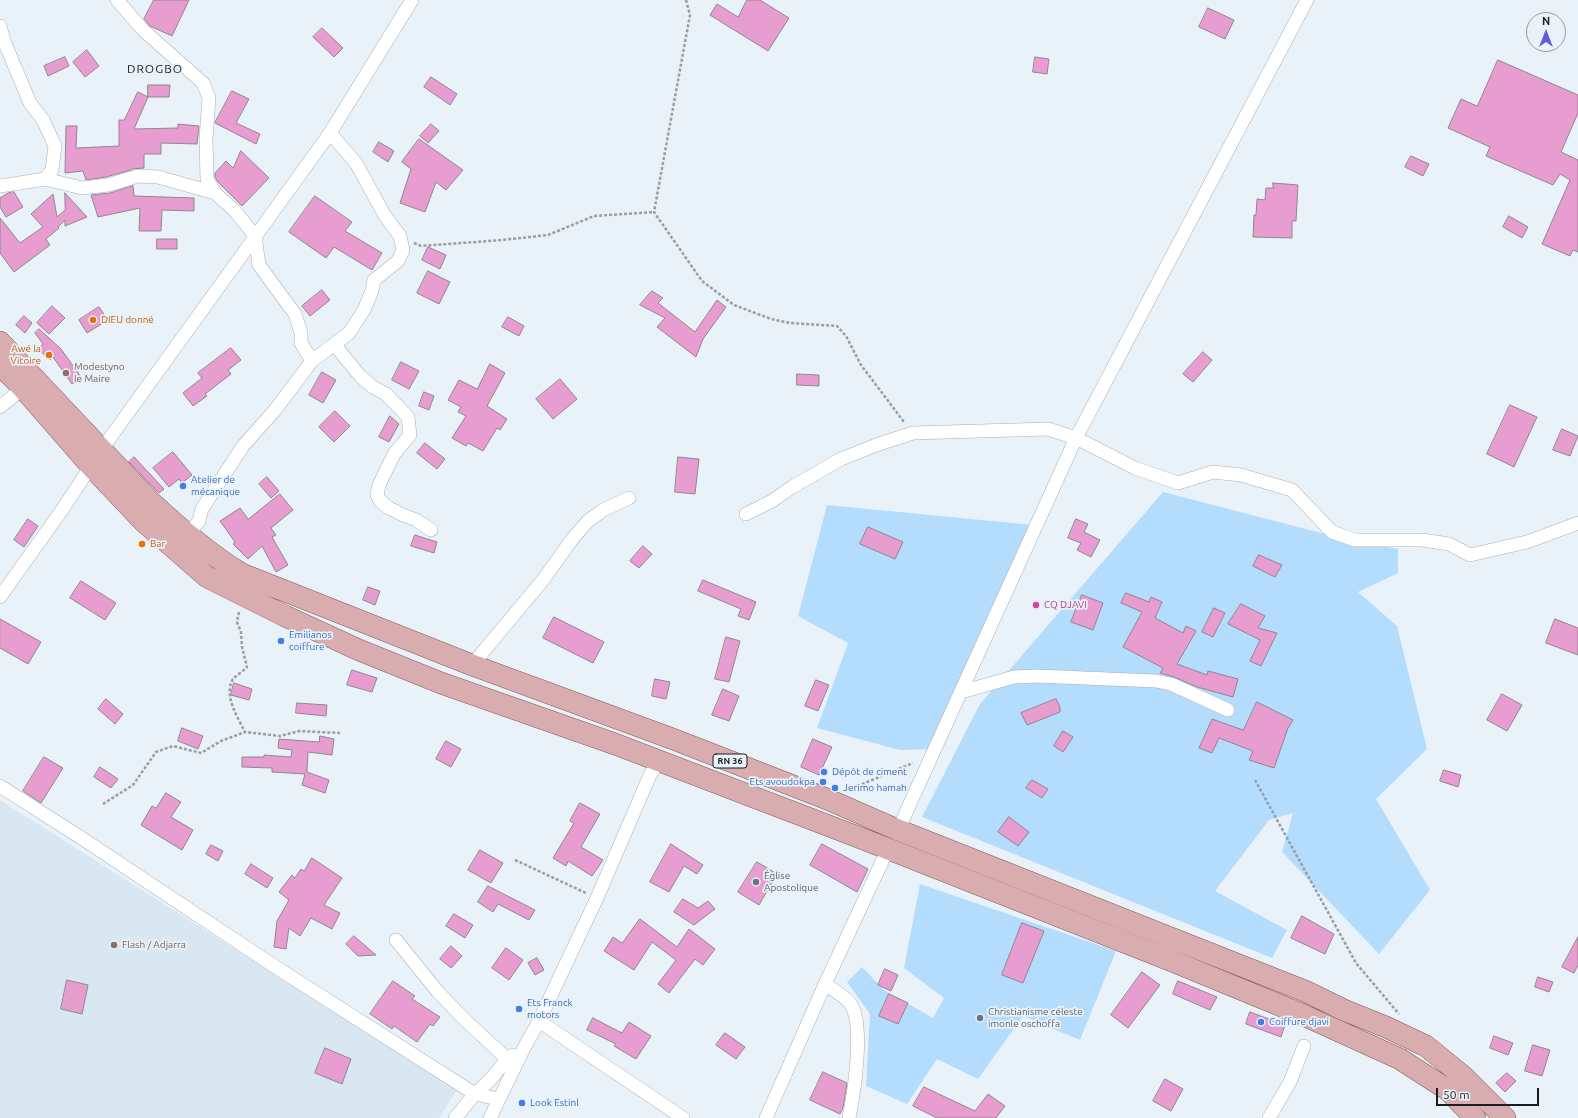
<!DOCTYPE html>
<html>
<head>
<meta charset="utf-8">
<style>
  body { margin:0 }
  #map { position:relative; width:1578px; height:1118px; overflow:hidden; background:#eaf2f9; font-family:Ubuntu,sans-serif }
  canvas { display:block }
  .north { position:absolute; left:1526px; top:12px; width:40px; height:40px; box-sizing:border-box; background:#eaf2f9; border:1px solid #979da2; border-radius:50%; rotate:0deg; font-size:11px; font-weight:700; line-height:16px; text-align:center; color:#1a1d1f }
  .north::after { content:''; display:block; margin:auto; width:14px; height:18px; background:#605fd8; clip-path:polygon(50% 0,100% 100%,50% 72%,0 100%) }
  .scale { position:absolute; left:1436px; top:1088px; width:103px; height:18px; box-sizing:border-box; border:2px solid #1a1d1f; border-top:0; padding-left:5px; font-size:12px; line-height:14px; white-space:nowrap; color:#1a1d1f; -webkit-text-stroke:3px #eaf2f9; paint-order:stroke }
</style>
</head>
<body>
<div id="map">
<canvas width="1578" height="1118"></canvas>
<div class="north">N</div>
<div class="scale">50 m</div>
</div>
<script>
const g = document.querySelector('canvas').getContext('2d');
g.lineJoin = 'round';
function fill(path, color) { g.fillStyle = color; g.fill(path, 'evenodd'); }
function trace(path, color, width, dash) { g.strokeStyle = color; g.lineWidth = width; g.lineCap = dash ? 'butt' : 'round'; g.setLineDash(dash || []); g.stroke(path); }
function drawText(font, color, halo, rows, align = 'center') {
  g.font = font + ' Ubuntu,sans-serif'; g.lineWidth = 3.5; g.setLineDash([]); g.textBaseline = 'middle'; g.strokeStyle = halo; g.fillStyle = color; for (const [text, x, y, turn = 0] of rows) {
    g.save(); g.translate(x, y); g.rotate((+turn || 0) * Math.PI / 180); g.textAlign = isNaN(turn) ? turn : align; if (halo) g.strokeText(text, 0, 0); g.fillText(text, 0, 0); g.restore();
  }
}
fill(new Path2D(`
  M 0,800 L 457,1090 L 439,1118 L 0,1118 Z`), '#d9e7f3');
fill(new Path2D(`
  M 1163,492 L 1348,540 L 1398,549 L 1398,573 L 1358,592 L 1397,626 L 1427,749 L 1376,799 L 1430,890 L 1379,954 L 1282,852 L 1293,813 L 1269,820 L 1215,891 L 1287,930 L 1272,958 L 922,817 L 980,704 Z
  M 827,505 L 1043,526 L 938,749 L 900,750 L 817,728 L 848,643 L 798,616 Z
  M 920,884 L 1116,951 L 1080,1040 L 1023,1016 L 978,1079 L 937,1059 L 907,1104 L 866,1086 L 870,1014 L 847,982 L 862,967 L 884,990 L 933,1018 L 944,998 L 904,968 Z`), '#b4dcfc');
const building = new Path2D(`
  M 154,0 L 189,0 L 172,36 L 150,26 L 144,19 Z
  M 747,0 L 760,0 L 789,18 L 768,51 L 710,15 L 717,4 L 738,17 Z
  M 1208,8 L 1234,20 L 1225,39 L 1199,27 Z
  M 322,28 L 343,48 L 334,57 L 313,37 Z
  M 87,50 L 99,66 L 85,77 L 73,62 Z
  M 65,57 L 69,66 L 48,76 L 44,66 Z
  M 1035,57 L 1049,59 L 1047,74 L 1033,72 Z
  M 1498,60 L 1578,95 L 1578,113 L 1561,152 L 1578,160 L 1578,252 L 1573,250 L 1570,256 L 1542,244 L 1570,180 L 1560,174 L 1553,185 L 1486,156 L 1490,147 L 1448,128 L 1461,99 L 1477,106 Z
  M 431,77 L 457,94 L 450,105 L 424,87 Z
  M 148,85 L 170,85 L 169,97 L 148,97 Z
  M 232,91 L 249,99 L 236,123 L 260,134 L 256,144 L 215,123 Z
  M 138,92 L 148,97 L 134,129 L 178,128 L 178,124 L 199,126 L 197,144 L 161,143 L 161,154 L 144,154 L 144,168 L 131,169 L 131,170 L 106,177 L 86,180 L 83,171 L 65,173 L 66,126 L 77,126 L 76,148 L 119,146 L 119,120 L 124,120 Z
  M 431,124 L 439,131 L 428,143 L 420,136 Z
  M 419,139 L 463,170 L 446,190 L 436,182 L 425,212 L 400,203 L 411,169 L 402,162 Z
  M 379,142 L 394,151 L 388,162 L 373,152 Z
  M 241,151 L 269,178 L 242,206 L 218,182 L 215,177 L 215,173 L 226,161 L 233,168 Z
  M 1411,156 L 1429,164 L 1423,176 L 1405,167 Z
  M 1273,183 L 1298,185 L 1296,221 L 1292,221 L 1292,238 L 1253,237 L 1254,215 L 1256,215 L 1257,199 L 1265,200 L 1266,188 L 1273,188 Z
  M 133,186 L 134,196 L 194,198 L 194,211 L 162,210 L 161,231 L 139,231 L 140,208 L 98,217 L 91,195 L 110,193 Z
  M 14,192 L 23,207 L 6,217 L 0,207 L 0,198 L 8,193 Z
  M 65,193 L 87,217 L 65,226 L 65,220 L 58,227 L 59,228 L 46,239 L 50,245 L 14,272 L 0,253 L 0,218 L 20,243 L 43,227 L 31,214 L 53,194 L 57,217 L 65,210 Z
  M 315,196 L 352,222 L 345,231 L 382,253 L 372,270 L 334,247 L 326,258 L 289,232 Z
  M 1509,216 L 1528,227 L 1522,238 L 1503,227 Z
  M 157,239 L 177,239 L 177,249 L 157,249 Z
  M 428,247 L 446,255 L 440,269 L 422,260 Z
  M 428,271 L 450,282 L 439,304 L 417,293 Z
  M 322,290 L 330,300 L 310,316 L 302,306 Z
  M 652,291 L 663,298 L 658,303 L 695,332 L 717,300 L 726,307 L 703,339 L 696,357 L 657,327 L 665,318 L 640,305 Z
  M 52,306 L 65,318 L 49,334 L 37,323 Z
  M 99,307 L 108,320 L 87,333 L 79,320 Z
  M 24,316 L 32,323 L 25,333 L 16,325 Z
  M 508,317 L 524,326 L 519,336 L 502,327 Z
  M 39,329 L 61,349 L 81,377 L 72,384 L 53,357 L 50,360 L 38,349 L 43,344 L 35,333 Z
  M 231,348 L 241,360 L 228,370 L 231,374 L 205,394 L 207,396 L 193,406 L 183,393 L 202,378 L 198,373 Z
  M 1203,352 L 1212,360 L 1193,382 L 1183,374 Z
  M 401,362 L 419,371 L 409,389 L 392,380 Z
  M 490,364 L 505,373 L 487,406 L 507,419 L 500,430 L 497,428 L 483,451 L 468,443 L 466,446 L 452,438 L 466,416 L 458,412 L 461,407 L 448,400 L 459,380 L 477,389 Z
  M 322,372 L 336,380 L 323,403 L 309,395 Z
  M 797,374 L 819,375 L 819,386 L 797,385 Z
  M 560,379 L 577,399 L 553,419 L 536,399 Z
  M 424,392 L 434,396 L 429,410 L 419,406 Z
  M 1510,405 L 1537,417 L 1514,467 L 1487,454 Z
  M 335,411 L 350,426 L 334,442 L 319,427 Z
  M 390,416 L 399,424 L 389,442 L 379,437 Z
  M 1562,429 L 1578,436 L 1570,456 L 1553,450 Z
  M 425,443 L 445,459 L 437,469 L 417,453 Z
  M 173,452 L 192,475 L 182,483 L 179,479 L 169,487 L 153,468 Z
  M 134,457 L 164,489 L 159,493 L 129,462 Z
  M 678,457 L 699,459 L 695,494 L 675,492 Z
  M 267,477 L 279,491 L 271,498 L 259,484 Z
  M 280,494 L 293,510 L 271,528 L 276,535 L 272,537 L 288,565 L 276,572 L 262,546 L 248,559 L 233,544 L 235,542 L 220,521 L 240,508 L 248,519 Z
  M 28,519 L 38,526 L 24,547 L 14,540 Z
  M 1076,519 L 1088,524 L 1084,532 L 1100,540 L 1091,557 L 1077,550 L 1081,543 L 1068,538 Z
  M 868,527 L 903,542 L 895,559 L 860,544 Z
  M 415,535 L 437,542 L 434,553 L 411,546 Z
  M 643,546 L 652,554 L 639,568 L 630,561 Z
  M 1259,555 L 1282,565 L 1275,577 L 1253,566 Z
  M 703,580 L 756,602 L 749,620 L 738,616 L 741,609 L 698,591 Z
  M 81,581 L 116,603 L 105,620 L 70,598 Z
  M 368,587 L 380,591 L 375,605 L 363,600 Z
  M 1126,593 L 1149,602 L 1151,597 L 1162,602 L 1155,618 L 1183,633 L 1186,626 L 1196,631 L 1177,664 L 1207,675 L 1208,671 L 1238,679 L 1233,697 L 1197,687 L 1174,677 L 1164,674 L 1160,673 L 1163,668 L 1123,647 L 1142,612 L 1121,603 Z
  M 1082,595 L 1103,603 L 1093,630 L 1071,622 Z
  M 1241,604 L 1265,616 L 1258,628 L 1277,633 L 1261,666 L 1250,661 L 1260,640 L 1228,624 Z
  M 1214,608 L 1225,613 L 1213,637 L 1202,632 Z
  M 554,617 L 604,642 L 593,663 L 543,638 Z
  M 0,619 L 41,642 L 28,664 L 0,648 Z
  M 1555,619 L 1578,628 L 1578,655 L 1546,643 Z
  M 726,637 L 740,641 L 729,682 L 715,679 Z
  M 352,670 L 377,678 L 372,692 L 347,685 Z
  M 655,679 L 670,682 L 666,699 L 652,696 Z
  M 816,680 L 829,685 L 818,711 L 805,706 Z
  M 234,683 L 252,689 L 249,700 L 231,695 Z
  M 723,689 L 739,696 L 729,721 L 712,715 Z
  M 1502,694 L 1522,705 L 1507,731 L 1487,720 Z
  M 106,699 L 123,714 L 115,724 L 98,709 Z
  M 1056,699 L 1060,707 L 1060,712 L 1027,725 L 1021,713 Z
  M 1257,702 L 1293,720 L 1288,728 L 1274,768 L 1249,760 L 1253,751 L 1219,738 L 1212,753 L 1199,748 L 1212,719 L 1243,730 Z
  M 297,703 L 327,705 L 326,716 L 296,713 Z
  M 182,728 L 203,736 L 198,749 L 178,741 Z
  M 1063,731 L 1073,737 L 1063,752 L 1054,746 Z
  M 320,736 L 334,739 L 332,755 L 308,752 L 307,772 L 329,780 L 325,793 L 302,785 L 305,774 L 272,772 L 272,768 L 242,767 L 242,757 L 264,757 L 264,755 L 291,757 L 292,750 L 278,748 L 279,739 L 319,742 Z
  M 813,739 L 832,747 L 819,775 L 801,767 Z
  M 446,741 L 461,749 L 451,767 L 436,759 Z
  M 44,757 L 63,768 L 41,803 L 23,791 Z
  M 100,767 L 118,779 L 111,788 L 94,777 Z
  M 1444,770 L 1461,775 L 1458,787 L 1440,781 Z
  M 1032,780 L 1048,789 L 1042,798 L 1026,788 Z
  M 166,793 L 181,802 L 171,817 L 193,830 L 182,850 L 141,825 L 152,806 L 156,808 Z
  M 580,803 L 600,814 L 581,847 L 603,860 L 592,876 L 568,861 L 566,866 L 553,858 L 574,823 L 570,821 Z
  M 1009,817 L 1029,832 L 1018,846 L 998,832 Z
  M 671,844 L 703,865 L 697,874 L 684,866 L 669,892 L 650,882 Z
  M 822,844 L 868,869 L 857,892 L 810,865 Z
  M 211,845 L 223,851 L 218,861 L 206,854 Z
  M 480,850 L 503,863 L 491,883 L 468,870 Z
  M 312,858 L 342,878 L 324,905 L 340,913 L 332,929 L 311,918 L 300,936 L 289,928 L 286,949 L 274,947 L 277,921 L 289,900 L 279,892 L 292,875 L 295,878 L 301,869 L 304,871 Z
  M 757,862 L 777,874 L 759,905 L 738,892 Z
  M 251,864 L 273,878 L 267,888 L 245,874 Z
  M 488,886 L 535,910 L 529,920 L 498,904 L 493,912 L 478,902 Z
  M 683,899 L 698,908 L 708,901 L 715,909 L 694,925 L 674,912 Z
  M 454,914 L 473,925 L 465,938 L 446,926 Z
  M 1302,916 L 1334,934 L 1325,954 L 1291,938 Z
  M 640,919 L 677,947 L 689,929 L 715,949 L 703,965 L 695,959 L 669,993 L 658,984 L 676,960 L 652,942 L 634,970 L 604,951 L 613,937 L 622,943 Z
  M 1022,923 L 1044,931 L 1023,983 L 1002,975 Z
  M 354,936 L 376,955 L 358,956 L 346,944 Z
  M 1578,937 L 1578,965 L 1574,973 L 1562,967 Z
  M 451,946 L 462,956 L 451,968 L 440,959 Z
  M 506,948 L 523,960 L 509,980 L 492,968 Z
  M 537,958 L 544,970 L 535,975 L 528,963 Z
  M 885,969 L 898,975 L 891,991 L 878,985 Z
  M 1142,972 L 1160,985 L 1128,1028 L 1111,1015 Z
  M 1538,977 L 1553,982 L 1549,992 L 1535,987 Z
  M 67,980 L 88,985 L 82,1014 L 61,1009 Z
  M 393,981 L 415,996 L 412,999 L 440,1017 L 433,1026 L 430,1024 L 417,1042 L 394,1026 L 392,1029 L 370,1014 Z
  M 1178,981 L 1217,997 L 1210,1010 L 1173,994 Z
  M 889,994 L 908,1003 L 898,1024 L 879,1016 Z
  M 1250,1012 L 1285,1025 L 1281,1037 L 1246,1024 Z
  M 593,1018 L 622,1033 L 629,1022 L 651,1036 L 636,1059 L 614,1046 L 616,1044 L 587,1030 Z
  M 725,1033 L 745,1047 L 736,1059 L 716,1045 Z
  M 1494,1036 L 1513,1043 L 1508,1055 L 1490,1048 Z
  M 1533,1045 L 1550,1050 L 1542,1076 L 1525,1071 Z
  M 325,1048 L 351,1059 L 342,1084 L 315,1073 Z
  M 823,1072 L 847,1083 L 843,1108 L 840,1114 L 810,1100 Z
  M 1507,1073 L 1516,1081 L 1505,1092 L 1496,1083 Z
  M 1165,1079 L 1183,1089 L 1171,1111 L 1153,1101 Z
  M 924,1087 L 975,1111 L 988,1094 L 1005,1106 L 996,1118 L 937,1118 L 913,1106 Z`);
fill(building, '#e79dd0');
trace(building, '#8f878c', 1);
const street = new Path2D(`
  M 117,0 L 143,30 L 203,83 L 209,98 L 206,139 L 207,179 L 215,193 L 235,211 L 255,236 L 259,265 L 295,314 L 301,333 L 301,343 L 312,361
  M 0,26 L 4,41 L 30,103 L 43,120 L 55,146 L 52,170 L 45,179 L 0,186
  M 45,179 L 82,188 L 108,185 L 138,176 L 158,177 L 215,193
  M 334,344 L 360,376 L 373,387 L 386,394 L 408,417 L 410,435 L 394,454 L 379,485 L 377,494 L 380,501 L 389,508 L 403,515 L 416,520 L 431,530
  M 0,407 L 23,388
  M 102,449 L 330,133 L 412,0
  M 746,514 L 772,501 L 792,487 L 841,459 L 879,444 L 913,433 L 1048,429 L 1076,438 L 1135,468 L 1178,483 L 1213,472 L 1241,475 L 1292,490 L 1332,532 L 1355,540 L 1422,540 L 1449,544 L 1470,555 L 1527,542 L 1578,523
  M 188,535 L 199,521 L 202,509 L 243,446 L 275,410 L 312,361 L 349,333 L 364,310 L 372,291 L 374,280 L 398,261 L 403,250 L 400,236 L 385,216 L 356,163 L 330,133
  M 0,597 L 62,510 L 91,466
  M 472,665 L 543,580 L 573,538 L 588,521 L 603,510 L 629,498
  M 961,692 L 1014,677 L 1036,676 L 1156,681 L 1171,684 L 1228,710
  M 0,786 L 83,839 L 274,966 L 475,1094 L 498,1099
  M 898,830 L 1076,438 L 1307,0
  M 396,940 L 438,992 L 463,1018 L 507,1059
  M 825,984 C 833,990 844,996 850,1003 C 865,1023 854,1093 849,1118
  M 539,1021 L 683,1118
  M 455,1118 L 475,1094 L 491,1079 L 507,1059 L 513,1055
  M 490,1118 L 524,1048 L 539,1021 L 597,898 L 650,775 L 659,761
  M 766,1118 L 825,984 L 888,849
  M 1269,1118 L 1290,1082 L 1304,1046`);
const primary = new Path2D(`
  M 0,342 L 150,501 C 179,528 209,554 242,574 L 472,665 L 673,739 L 827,799 L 898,830 L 1305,991 L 1344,1010 L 1386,1027 L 1426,1046 L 1463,1076 L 1505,1118
  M 0,365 L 23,388 L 91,466 L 143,521 L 207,577 L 285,616 L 359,650 L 441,683 L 615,744 L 858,837 L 1172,961 L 1301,1014 L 1400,1059 L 1448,1090 L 1475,1118`);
trace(street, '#a8afb5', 14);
trace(primary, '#85585a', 22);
trace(new Path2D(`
  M 686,0 L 690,15 L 654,212 L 702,281 L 734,305 L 771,319 L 790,323 L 837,326 L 846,336 L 861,365 L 904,422
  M 414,243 L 421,246 L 502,240 L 548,235 L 594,216 L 654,212
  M 239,612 L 237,622 L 241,632 L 242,647 L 247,667 C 243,671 237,675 233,679 C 223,695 238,718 245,732 L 280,736 L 299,731 L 340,733
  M 1255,780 L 1356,963 L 1399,1014
  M 848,790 L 913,763
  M 103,804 L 133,785 L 156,752 L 173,746 L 201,753 L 221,741 L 245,732
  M 515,860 L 586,893`), '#989ea3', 2.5, [3, 2]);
trace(street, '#fff', 13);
trace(primary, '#d9adaf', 21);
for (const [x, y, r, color] of [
  [93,320,4,"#e8710a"],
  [49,355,4,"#e8710a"],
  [66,373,4,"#8d6e63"],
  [183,486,4,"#3f7fe0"],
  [142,544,4,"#e8710a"],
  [1036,605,4,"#d1479c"],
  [281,641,4,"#3f7fe0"],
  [824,772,4,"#3f7fe0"],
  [823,782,4,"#3f7fe0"],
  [835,788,4,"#3f7fe0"],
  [756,882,4,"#6b7280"],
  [114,945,4,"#8d6e63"],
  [519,1009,4,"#3f7fe0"],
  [980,1018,4,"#6b7280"],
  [1261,1022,4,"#3f7fe0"],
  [522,1103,4,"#3f7fe0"]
]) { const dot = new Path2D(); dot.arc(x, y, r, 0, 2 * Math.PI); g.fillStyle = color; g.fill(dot); trace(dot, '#eaf2f9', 1.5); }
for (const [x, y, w] of [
  [730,761,34]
]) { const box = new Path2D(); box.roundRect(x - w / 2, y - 7, w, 14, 3); g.fillStyle = '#eaf2f9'; g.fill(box); trace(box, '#1a1d1f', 1); }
drawText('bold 9px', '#1a1d1f', null, [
  ["RN 36",730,761]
]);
drawText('10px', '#c56008', '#eaf2f9', [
  ["DIEU donné",101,320],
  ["Awé la",41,349,"right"],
  ["Vitoire",41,361,"right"],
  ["Bar",150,544]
], 'left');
drawText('10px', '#785e54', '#eaf2f9', [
  ["Modestyno",74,367],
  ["le Maire",74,379],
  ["Flash / Adjarra",122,945]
], 'left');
drawText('10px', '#366cbe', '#eaf2f9', [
  ["Atelier de",191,480],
  ["mécanique",191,492],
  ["Emilianos",289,635],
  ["coiffure",289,647],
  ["Dépôt de ciment",832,772],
  ["Ets avoudokpa",815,782,"right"],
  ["Jerimo hamah",843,788],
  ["Ets Franck",527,1003],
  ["motors",527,1015],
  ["Coiffure djavi",1269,1022],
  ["Look Estinl",530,1103]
], 'left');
drawText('10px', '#b23c85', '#eaf2f9', [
  ["CQ DJAVI",1044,605]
], 'left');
drawText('10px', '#5b616d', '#eaf2f9', [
  ["Église",764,876],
  ["Apostolique",764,888],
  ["Christianisme céleste",988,1012],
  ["imonle oschoffa",988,1024]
], 'left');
g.letterSpacing = '1px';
drawText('12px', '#1a1d1f', '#eaf2f9', [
  ["DROGBO",155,69]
]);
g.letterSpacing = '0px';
</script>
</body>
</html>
